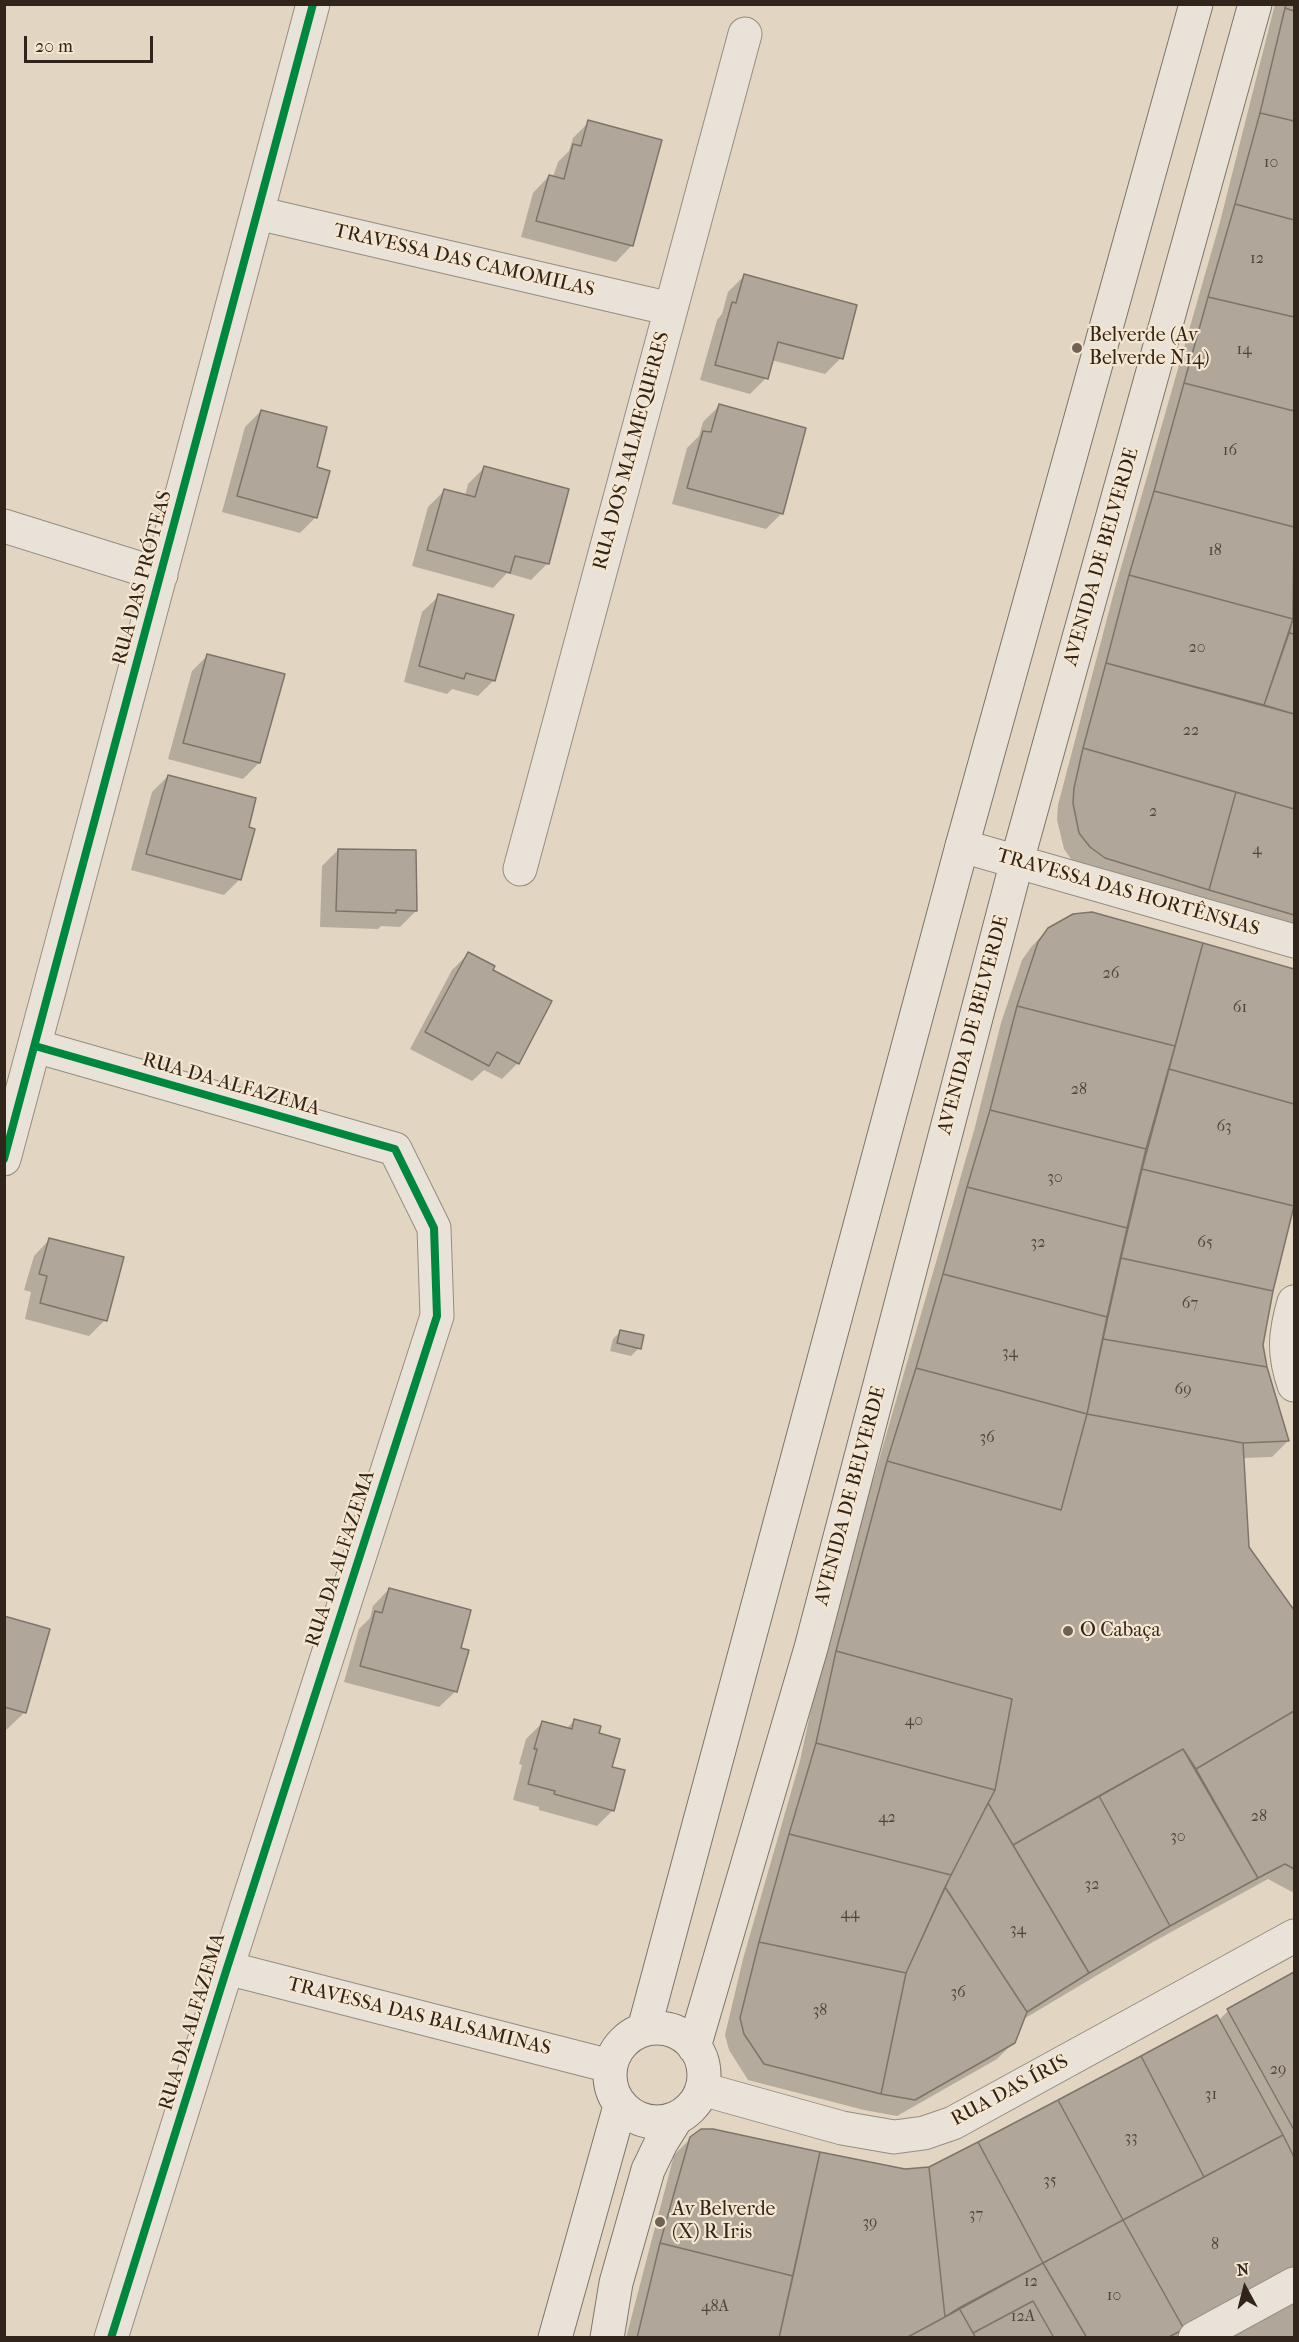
<!DOCTYPE html>
<html>
<head>
<meta charset="utf-8">
<style>
  body { margin:0 }
  #map { position:relative; width:1299px; height:2342px; overflow:hidden; background:#e2d6c3; font-family:"IM FELL French Canon",serif }
  canvas { display:block }
  .frame { position:absolute; inset:0; border:6px solid #31241a; pointer-events:none }
  .north { position:absolute; left:1215px; top:2258px; width:60px; height:60px; -webkit-text-stroke:4px #f5e6d0; paint-order:stroke; rotate:353deg; font-size:16px; font-weight:700; line-height:24px; text-align:center; color:#31241a }
  .north::after { content:''; display:block; margin:auto; width:21px; height:27px; background:#31241a; clip-path:polygon(50% 0,100% 100%,50% 72%,0 100%) }
  .scale { position:absolute; left:24px; top:36px; width:129px; height:27px; box-sizing:border-box; border:3px solid #31241a; border-top:0; padding-left:8px; font-size:18px; line-height:21px; white-space:nowrap; color:#31241a; -webkit-text-stroke:4px #f5e6d0; paint-order:stroke }
</style>
</head>
<body>
<div id="map">
<canvas width="1299" height="2342"></canvas>
<div class="frame"></div>
<div class="north">N</div>
<div class="scale">20 m</div>
</div>
<script>
const g = document.querySelector('canvas').getContext('2d');
g.lineJoin = 'round';
function fill(path, color) { g.fillStyle = color; g.fill(path, 'evenodd'); }
function trace(path, color, width, dash) { g.strokeStyle = color; g.lineWidth = width; g.lineCap = dash ? 'butt' : 'round'; g.setLineDash(dash || []); g.stroke(path); }
function drawText(font, color, halo, rows, align = 'center') {
  g.font = font + ' "IM FELL French Canon",serif'; g.lineWidth = 4.5; g.setLineDash([]); g.textBaseline = 'middle'; g.strokeStyle = halo; g.fillStyle = color; for (const [text, x, y, turn = 0] of rows) {
    g.save(); g.translate(x, y); g.rotate((+turn || 0) * Math.PI / 180); g.textAlign = isNaN(turn) ? turn : align; if (halo) g.strokeText(text, 0, 0); g.fillText(text, 0, 0); g.restore();
  }
}
fill(new Path2D(`
  M 1275,4 L 1294,4 L 1294,936 L 1074,863 L 1064,849 L 1057,820 L 1058,805 L 1114,592 L 1220,222 Z
  M 589,122 L 632,245 L 616,262 L 521,237 L 533,193 L 549,176 L 553,177 L 558,162 L 569,151 L 573,138 Z
  M 744,276 L 841,358 L 825,374 L 771,360 L 766,378 L 750,394 L 700,380 L 717,320 L 722,314 L 728,292 Z
  M 719,406 L 782,513 L 766,529 L 672,504 L 687,448 L 699,436 L 703,422 Z
  M 261,411 L 315,468 L 316,517 L 300,533 L 222,512 L 245,427 Z
  M 484,468 L 547,564 L 531,580 L 507,573 L 493,588 L 412,566 L 428,507 L 444,491 L 465,496 L 468,484 Z
  M 439,596 L 494,680 L 478,696 L 452,689 L 447,694 L 404,682 L 422,612 Z
  M 208,655 L 259,763 L 243,779 L 168,759 L 192,671 Z
  M 168,776 L 247,828 L 240,879 L 224,895 L 131,870 L 152,792 Z
  M 338,850 L 416,911 L 400,927 L 381,926 L 378,929 L 320,927 L 322,866 Z
  M 1092,913 L 1294,971 L 1294,1205 L 1271,1291 L 1262,1345 L 1266,1367 L 1288,1441 L 1272,1457 L 1242,1458 L 1248,1548 L 1294,1613 L 1294,1893 L 1268,1879 L 1153,1942 L 1022,2020 L 1013,2043 L 997,2059 L 897,2116 L 864,2110 L 748,2080 L 729,2050 L 725,2035 L 743,1959 L 800,1761 L 857,1493 L 874,1477 L 975,1127 L 1001,1023 L 1022,960 L 1032,946 L 1049,929 Z
  M 468,954 L 491,971 L 518,1063 L 502,1079 L 484,1070 L 472,1081 L 410,1049 L 452,970 Z
  M 50,1239 L 105,1320 L 89,1336 L 25,1319 L 31,1292 L 24,1290 L 34,1256 Z
  M 621,1331 L 639,1348 L 631,1356 L 610,1351 L 613,1339 Z
  M 389,1589 L 459,1649 L 456,1691 L 439,1707 L 344,1682 L 359,1629 L 370,1618 L 373,1606 Z
  M 4,1618 L 25,1712 L 4,1732 Z
  M 575,1720 L 598,1735 L 613,1810 L 597,1826 L 539,1810 L 539,1807 L 513,1800 L 522,1765 L 519,1764 L 526,1739 L 542,1723 L 566,1729 Z
  M 1294,1974 L 1294,2276 L 1178,2338 L 626,2338 L 674,2155 L 691,2138 L 905,2171 L 929,2169 L 1218,2021 L 1228,2011 Z`), '#0003');
const building = new Path2D(`
  M 1286,4 L 1294,4 L 1294,11 L 1285,8 Z
  M 1285,8 L 1294,11 L 1294,121 L 1260,113 Z
  M 1260,113 L 1294,121 L 1294,220 L 1235,204 Z
  M 588,120 L 662,140 L 633,246 L 536,221 L 549,175 L 564,179 L 573,144 L 581,146 Z
  M 1235,204 L 1294,220 L 1294,317 L 1208,297 Z
  M 744,274 L 857,305 L 843,359 L 778,342 L 768,379 L 715,365 L 732,302 L 736,303 Z
  M 1208,297 L 1294,317 L 1294,411 L 1184,383 Z
  M 1184,383 L 1294,411 L 1294,527 L 1154,491 Z
  M 719,404 L 806,428 L 783,514 L 687,488 L 703,431 L 711,432 Z
  M 261,410 L 327,427 L 317,467 L 330,471 L 317,518 L 237,496 Z
  M 484,466 L 569,489 L 549,564 L 515,556 L 510,573 L 427,550 L 444,489 L 475,497 Z
  M 1154,491 L 1294,527 L 1293,619 L 1129,575 Z
  M 1129,575 L 1293,619 L 1264,705 L 1106,663 Z
  M 438,594 L 514,615 L 495,681 L 466,673 L 464,679 L 419,666 Z
  M 1294,614 L 1294,634 L 1289,633 Z
  M 1289,633 L 1294,634 L 1294,714 L 1264,705 Z
  M 207,654 L 285,674 L 260,763 L 183,743 Z
  M 1106,663 L 1294,714 L 1294,809 L 1083,748 Z
  M 1083,748 L 1236,792 L 1209,890 L 1105,858 L 1090,847 L 1079,833 L 1073,803 L 1074,788 Z
  M 168,775 L 256,798 L 249,827 L 255,829 L 241,880 L 146,854 Z
  M 1236,792 L 1294,809 L 1294,915 L 1209,890 Z
  M 338,849 L 416,850 L 417,911 L 396,910 L 396,913 L 336,911 Z
  M 1092,912 L 1203,943 L 1175,1046 L 1017,1006 L 1038,942 L 1048,928 L 1073,914 Z
  M 1203,943 L 1294,969 L 1294,1104 L 1169,1069 Z
  M 468,952 L 495,966 L 493,970 L 552,1001 L 519,1064 L 497,1052 L 489,1066 L 425,1032 Z
  M 1017,1006 L 1175,1046 L 1146,1149 L 990,1110 Z
  M 1169,1069 L 1294,1104 L 1294,1206 L 1142,1169 Z
  M 990,1110 L 1146,1149 L 1127,1228 L 967,1187 Z
  M 1142,1169 L 1294,1206 L 1273,1291 L 1121,1258 Z
  M 967,1187 L 1127,1228 L 1107,1317 L 943,1274 Z
  M 49,1238 L 124,1257 L 107,1321 L 40,1303 L 47,1276 L 39,1274 Z
  M 1121,1258 L 1273,1291 L 1263,1345 L 1267,1367 L 1103,1339 Z
  M 943,1274 L 1107,1317 L 1087,1414 L 916,1368 Z
  M 620,1330 L 644,1335 L 641,1349 L 617,1343 Z
  M 1103,1339 L 1267,1367 L 1289,1441 L 1243,1443 L 1087,1414 Z
  M 916,1368 L 1087,1414 L 1061,1510 L 887,1461 Z
  M 1087,1414 L 1243,1443 L 1249,1547 L 1294,1610 L 1294,1711 L 1196,1769 L 1183,1749 L 1013,1845 L 988,1803 L 995,1790 L 1012,1699 L 836,1651 L 887,1461 L 1061,1510 Z
  M 389,1588 L 471,1610 L 461,1648 L 469,1650 L 457,1692 L 360,1666 L 375,1611 L 382,1613 Z
  M 4,1616 L 50,1629 L 26,1713 L 4,1707 Z
  M 836,1651 L 1012,1699 L 995,1790 L 816,1743 Z
  M 1294,1711 L 1294,1869 L 1285,1864 L 1258,1878 L 1196,1769 Z
  M 574,1719 L 601,1726 L 599,1733 L 620,1739 L 612,1767 L 625,1770 L 614,1811 L 554,1794 L 555,1791 L 528,1784 L 537,1749 L 534,1749 L 542,1721 L 572,1729 Z
  M 816,1743 L 995,1790 L 951,1875 L 789,1834 Z
  M 1183,1749 L 1258,1878 L 1170,1926 L 1099,1796 Z
  M 1099,1796 L 1170,1926 L 1089,1973 L 1013,1845 Z
  M 988,1803 L 1089,1973 L 1027,2012 L 945,1887 Z
  M 789,1834 L 951,1875 L 906,1973 L 759,1942 Z
  M 945,1887 L 1027,2012 L 1015,2043 L 915,2100 L 881,2094 L 906,1973 Z
  M 759,1942 L 906,1973 L 881,2094 L 764,2064 L 744,2034 L 740,2018 Z
  M 1294,1972 L 1294,2130 L 1227,2009 Z
  M 1217,2015 L 1283,2135 L 1204,2177 L 1141,2056 Z
  M 1141,2056 L 1204,2177 L 1123,2220 L 1058,2100 Z
  M 1058,2100 L 1123,2220 L 1043,2263 L 978,2142 Z
  M 701,2129 L 713,2129 L 820,2152 L 793,2276 L 660,2243 L 690,2137 Z
  M 1283,2135 L 1294,2157 L 1294,2269 L 1184,2329 L 1123,2220 Z
  M 978,2142 L 1043,2263 L 945,2317 L 929,2167 Z
  M 820,2152 L 905,2169 L 929,2167 L 945,2317 L 906,2338 L 779,2338 Z
  M 1123,2220 L 1184,2329 L 1167,2338 L 1087,2338 L 1043,2263 Z
  M 660,2243 L 793,2276 L 779,2338 L 637,2338 Z
  M 1043,2263 L 1087,2338 L 1054,2338 L 1033,2301 L 973,2333 L 959,2308 Z
  M 1033,2301 L 1054,2338 L 976,2338 L 973,2333 Z
  M 1294,2301 L 1294,2338 L 1223,2338 Z
  M 959,2308 L 976,2338 L 906,2338 L 945,2317 Z`);
fill(building, '#b0a79a');
trace(building, '#7d756a', 1.5);
const street = new Path2D(`
  M 257,213 L 671,309
  M 4,526 L 161,575
  M 962,846 L 1294,941
  M 520,869 L 745,34
  M 35,1046 L 395,1149 L 434,1228 L 437,1316 L 227,1968 L 111,2338
  M 4,1159 L 313,4
  M 1294,1302 C 1285,1333 1283,1353 1294,1385
  M 227,1968 L 610,2066
  M 702,2089 L 842,2128 L 894,2137 L 924,2133 L 953,2123 L 1294,1936
  M 1195,2338 L 1294,2284`);
const secondary = new Path2D(`
  M610 2075a47 47 0 1 1 94 0a47 47 0 1 1-94 0Z
  M 644,2029 L 962,846 L 1196,4
  M 694,2047 L 811,1648 L 1017,861 L 1255,4
  M 555,2338 L 620,2106
  M 607,2338 L 616,2283 L 648,2170 L 661,2143 L 676,2119`);
trace(street, '#958d81', 35);
trace(secondary, '#7d756a', 35);
trace(street, '#e8e2d8', 33);
trace(secondary, '#e8e2d8', 33);
trace(new Path2D(`
  M 35,1046 L 395,1149 L 434,1228 L 437,1316 L 227,1968 L 111,2338
  M 4,1159 L 313,4`), '#00873e', 8);
for (const [x, y, r, color] of [
  [1077,348,6,"#6f6255"],
  [1068,1631,6,"#6f6255"],
  [660,2222,6,"#6f6255"]
]) { const dot = new Path2D(); dot.arc(x, y, r, 0, 2 * Math.PI); g.fillStyle = color; g.fill(dot); trace(dot, '#f5e6d0', 2); }
drawText('16px', '#51453a', null, [
  ["10",1271,163],
  ["12",1257,259],
  ["14",1244,350],
  ["16",1230,451],
  ["18",1215,551],
  ["20",1197,648],
  ["22",1191,731],
  ["2",1153,812],
  ["4",1257,850],
  ["26",1111,974],
  ["61",1240,1008],
  ["28",1079,1090],
  ["63",1224,1127],
  ["30",1055,1178],
  ["32",1038,1243],
  ["65",1205,1243],
  ["67",1190,1304],
  ["34",1010,1353],
  ["69",1183,1390],
  ["36",987,1438],
  ["40",914,1721],
  ["28",1259,1817],
  ["42",887,1818],
  ["30",1178,1837],
  ["32",1092,1885],
  ["44",850,1914],
  ["34",1018,1930],
  ["36",958,1993],
  ["38",820,2011],
  ["29",1278,2070],
  ["31",1211,2095],
  ["33",1131,2138],
  ["35",1050,2181],
  ["37",976,2215],
  ["39",870,2223],
  ["8",1215,2245],
  ["12",1031,2282],
  ["10",1114,2296],
  ["48A",715,2307],
  ["12A",1023,2317]
]);
drawText('20px', '#31241a', '#f5e6d0', [
  ["TRAVESSA DAS CAMOMILAS",464,261,13],
  ["RUA DOS MALMEQUERES",632,451,-75],
  ["AVENIDA DE BELVERDE",1102,557,-74],
  ["RUA DAS PRÓTEAS",143,578,-75],
  ["TRAVESSA DAS HORTÊNSIAS",1128,893,16],
  ["AVENIDA DE BELVERDE",974,1025,-75],
  ["RUA DA ALFAZEMA",231,1085,16],
  ["AVENIDA DE BELVERDE",851,1496,-75],
  ["RUA DA ALFAZEMA",341,1559,-72],
  ["TRAVESSA DAS BALSAMINAS",419,2017,14],
  ["RUA DA ALFAZEMA",193,2022,-73],
  ["RUA DAS ÍRIS",1010,2091,-28]
]);
drawText('20px', '#31241a', '#f5e6d0', [
  ["Belverde (Av",1089,336],
  ["Belverde N14)",1089,359],
  ["O Cabaça",1080,1631],
  ["Av Belverde",672,2210],
  ["(X) R Iris",672,2233]
], 'left');
</script>
</body>
</html>
